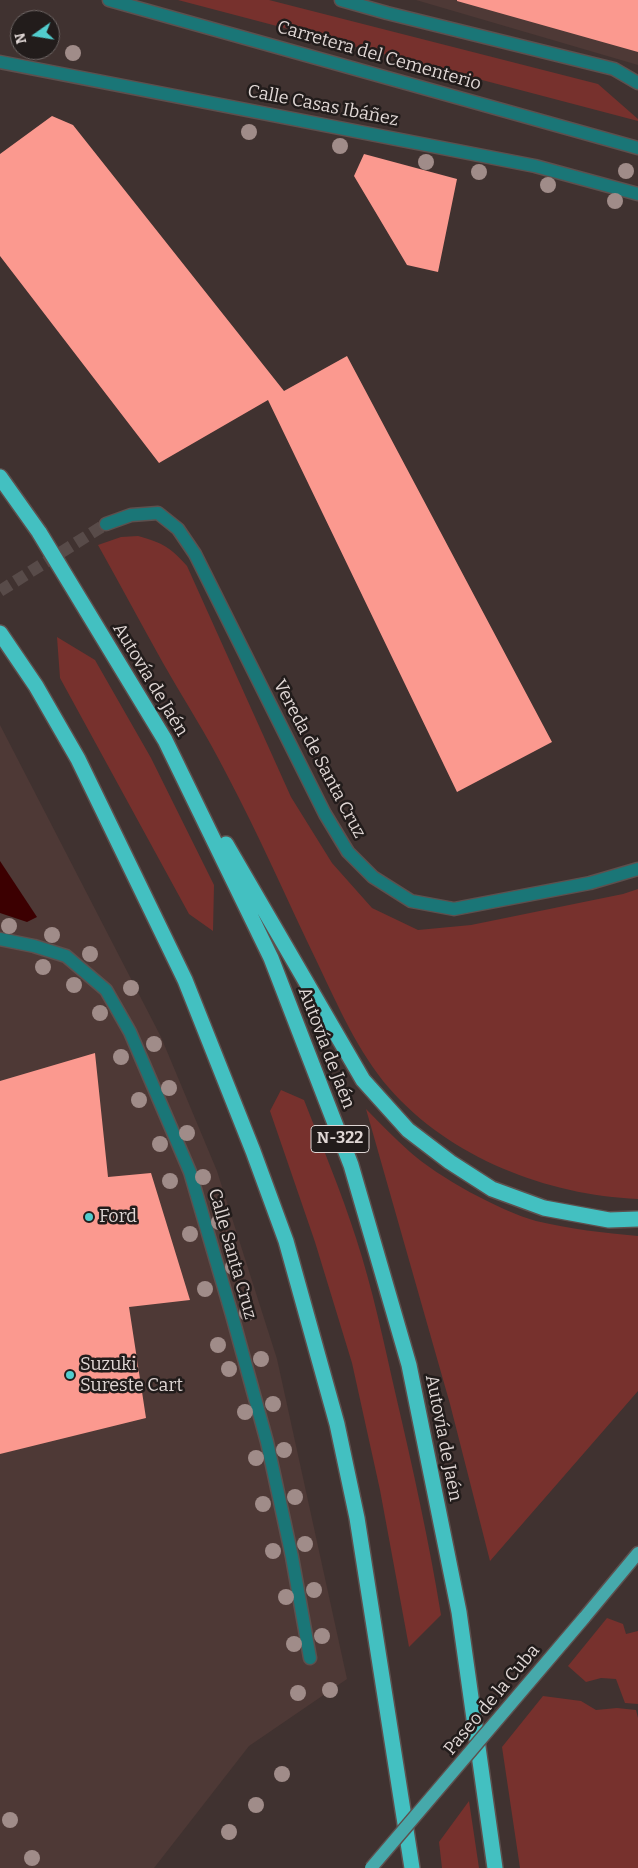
<!DOCTYPE html>
<html>
<head>
<meta charset="utf-8">
<style>
  body { margin:0 }
  #map { position:relative; width:638px; height:1868px; overflow:hidden; background:#403230; font-family:Bitter,serif }
  canvas { display:block }
  .north { position:absolute; left:10px; top:10px; width:50px; height:50px; box-sizing:border-box; background:#221c1b; border:1px solid #6e6665; border-radius:50%; rotate:257deg; font-size:14px; font-weight:700; line-height:20px; text-align:center; color:#dfd6d4 }
  .north::after { content:''; display:block; margin:auto; width:18px; height:22px; background:#52cdce; clip-path:polygon(50% 0,100% 100%,50% 72%,0 100%) }
</style>
</head>
<body>
<div id="map">
<canvas width="638" height="1868"></canvas>
<div class="north">N</div>
</div>
<script>
const g = document.querySelector('canvas').getContext('2d');
g.lineJoin = 'round';
function fill(path, color) { g.fillStyle = color; g.fill(path, 'evenodd'); }
function trace(path, color, width, dash) { g.strokeStyle = color; g.lineWidth = width; g.lineCap = dash ? 'butt' : 'round'; g.setLineDash(dash || []); g.stroke(path); }
function drawText(font, color, halo, rows, align = 'center') {
  g.font = font + ' Bitter,serif'; g.lineWidth = 5; g.setLineDash([]); g.textBaseline = 'middle'; g.strokeStyle = halo; g.fillStyle = color; for (const [text, x, y, turn = 0] of rows) {
    g.save(); g.translate(x, y); g.rotate((+turn || 0) * Math.PI / 180); g.textAlign = isNaN(turn) ? turn : align; if (halo) g.strokeText(text, 0, 0); g.fillText(text, 0, 0); g.restore();
  }
}
fill(new Path2D(`
  M 416,0 L 638,0 L 638,65 Z
  M 0,725 L 161,1037 L 217,1171 L 277,1359 L 347,1679 L 249,1746 L 154,1868 L 0,1868 Z`), '#4e3936');
fill(new Path2D(`
  M 178,0 L 269,0 L 598,84 L 638,119 L 638,121 Z
  M 138,536 C 163,543 170,547 187,566 L 291,797 L 332,863 L 372,908 L 418,930 L 471,925 L 623,894 L 638,889 L 638,1199 C 547,1195 450,1158 389,1088 C 358,1052 338,1006 318,964 C 287,900 259,835 226,773 C 207,735 184,700 163,663 C 141,624 120,584 98,545 L 121,537 Z
  M 57,637 L 95,660 L 151,758 L 214,885 L 213,931 L 189,914 L 60,678 Z
  M 281,1090 L 304,1100 C 322,1146 341,1191 356,1238 C 373,1290 384,1343 396,1396 C 413,1469 429,1541 441,1615 L 409,1647 L 380,1490 L 352,1363 L 315,1242 L 270,1111 Z
  M 366,1109 C 380,1123 394,1138 410,1152 C 438,1177 500,1211 536,1221 C 570,1229 604,1233 638,1236 L 638,1391 L 490,1561 L 450,1404 Z
  M 607,1618 L 623,1624 L 626,1634 L 638,1631 L 638,1704 L 625,1703 L 616,1679 L 601,1678 L 586,1682 L 568,1666 Z
  M 543,1696 L 581,1701 L 596,1710 L 617,1708 L 636,1710 L 638,1718 L 638,1868 L 520,1868 L 502,1747 Z
  M 469,1801 L 479,1868 L 442,1868 L 439,1842 Z`), '#77312d');
fill(new Path2D(`
  M 0,861 L 37,917 L 27,922 L 0,913 Z`), '#3c0001');
fill(new Path2D(`
  M 457,0 L 638,0 L 638,52 L 457,1 Z
  M 52,116 L 73,125 L 284,391 L 347,356 L 552,742 L 457,792 L 268,400 L 159,463 L 0,256 L 0,154 Z
  M 364,154 L 457,179 L 438,272 L 407,265 L 354,176 Z
  M 95,1053 L 108,1177 L 151,1173 L 190,1300 L 129,1307 L 146,1418 L 0,1454 L 0,1081 Z`), '#fb998f');
trace(new Path2D(`
  M 0,591 L 106,524`), '#584b49', 12, [12, 6]);
const minor = new Path2D(`
  M 109,0 L 638,148
  M 341,0 L 387,13 L 614,69 L 638,83
  M 0,62 L 535,166 L 638,194
  M 106,524 L 131,515 L 158,513 L 178,529 L 195,554 L 325,814 L 348,852 L 373,877 L 411,901 L 454,909 L 590,883 L 638,869
  M 0,939 L 34,946 L 66,956 L 106,990 L 130,1032 L 190,1172 L 232,1315 L 267,1442 L 292,1557 L 310,1658`);
const major = new Path2D(`
  M 584,1618 L 638,1553`);
const highway = new Path2D(`
  M 0,477 L 39,532 L 165,740 L 271,958 L 351,1165 L 409,1365 L 459,1612 L 495,1868
  M 0,633 L 36,686 L 78,759 L 185,980 L 253,1151 L 286,1241 L 337,1424 L 357,1518 L 412,1868
  M 226,844 L 363,1080 L 408,1130 L 450,1162 L 492,1189 L 544,1208 L 609,1220 L 638,1219`);
trace(minor, '#5d504e', 15);
trace(major, '#5d504e', 15);
trace(highway, '#5d504e', 18);
trace(minor, '#1a7677', 12);
trace(major, '#46a9ab', 12);
trace(highway, '#43c0c1', 15);
const majorBridge = new Path2D(`
  M 371,1868 L 584,1618`);
trace(majorBridge, '#5d504e', 15, []);
trace(majorBridge, '#46a9ab', 12);
g.fillStyle = '#a08c89';
for (const [x, y] of [
  [73,53],
  [249,132],
  [340,146],
  [426,162],
  [626,171],
  [479,172],
  [548,185],
  [615,201],
  [9,926],
  [52,935],
  [90,954],
  [43,967],
  [74,985],
  [131,988],
  [100,1013],
  [154,1044],
  [121,1057],
  [169,1088],
  [139,1100],
  [187,1133],
  [160,1144],
  [203,1177],
  [170,1181],
  [219,1222],
  [190,1234],
  [233,1267],
  [205,1289],
  [247,1313],
  [218,1345],
  [261,1359],
  [229,1369],
  [273,1404],
  [245,1412],
  [284,1450],
  [256,1458],
  [295,1497],
  [263,1504],
  [305,1544],
  [273,1551],
  [314,1590],
  [286,1597],
  [322,1636],
  [294,1644],
  [330,1690],
  [298,1693],
  [282,1774],
  [256,1805],
  [10,1820],
  [229,1832],
  [32,1858]
]) { g.beginPath(); g.arc(x, y, 8, 0, 2 * Math.PI); g.fill(); }
for (const [x, y, r, color] of [
  [89,1217,5,"#52cdce"],
  [70,1375,5,"#52cdce"]
]) { const dot = new Path2D(); dot.arc(x, y, r, 0, 2 * Math.PI); g.fillStyle = color; g.fill(dot); trace(dot, '#221c1b', 2); }
for (const [x, y, w] of [
  [340,1139,58]
]) { const box = new Path2D(); box.roundRect(x - w / 2, y - 13.5, w, 27, 4); g.fillStyle = '#221c1b'; g.fill(box); trace(box, '#dfd6d4', 1); }
drawText('bold 16px', '#dfd6d4', null, [
  ["N-322",340,1139]
]);
drawText('18px', '#dfd6d4', '#221c1b', [
  ["Carretera del Cementerio",379,56,16],
  ["Calle Casas Ibáñez",323,106,11],
  ["Autovía de Jaén",150,680,59],
  ["Vereda de Santa Cruz",319,759,62],
  ["Autovía de Jaén",326,1048,69],
  ["Calle Santa Cruz",232,1254,74],
  ["Autovía de Jaén",443,1438,79],
  ["Paseo de la Cuba",492,1700,-50]
]);
drawText('18px', '#dfd6d4', '#221c1b', [
  ["Ford",99,1217],
  ["Suzuki",80,1365],
  ["Sureste Cart",80,1386]
], 'left');
</script>
</body>
</html>
